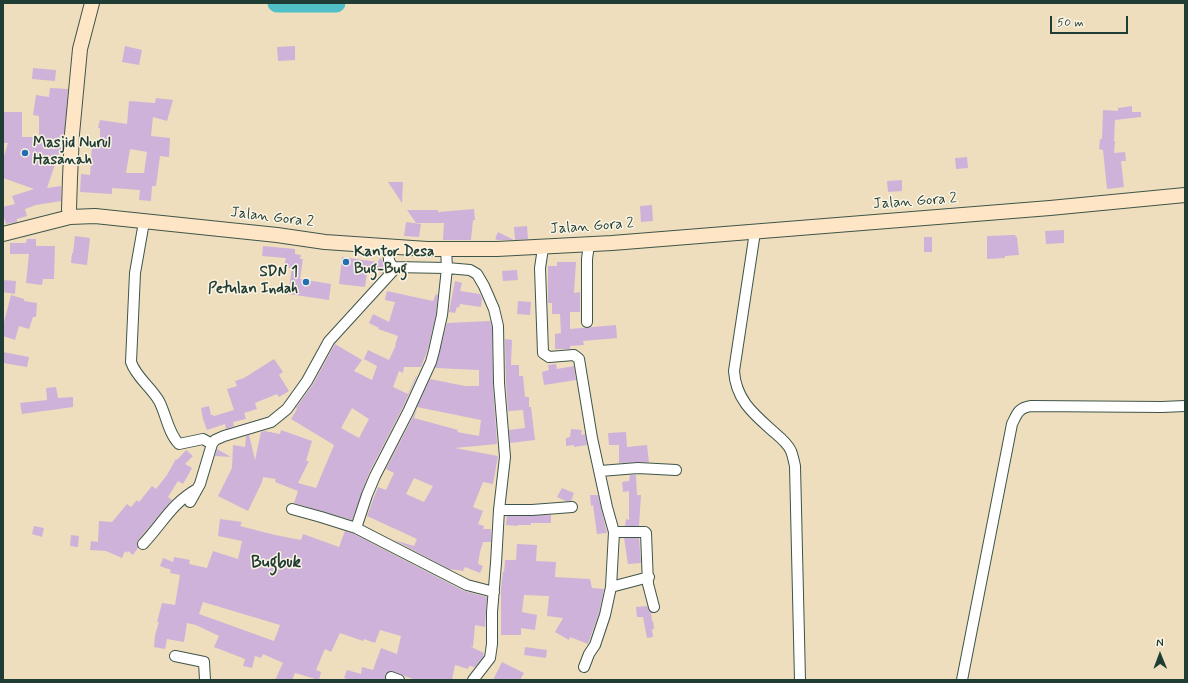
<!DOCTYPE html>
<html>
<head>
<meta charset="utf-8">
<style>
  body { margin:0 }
  #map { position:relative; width:1188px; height:683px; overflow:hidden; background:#efdebd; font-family:Mynerve,sans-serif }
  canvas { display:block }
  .frame { position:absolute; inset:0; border:4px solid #1f3d34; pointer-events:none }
  .north { position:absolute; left:1140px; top:635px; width:40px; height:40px; -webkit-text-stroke:3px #fcf5e5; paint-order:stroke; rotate:359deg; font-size:11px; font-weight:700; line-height:16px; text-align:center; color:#1f3d34 }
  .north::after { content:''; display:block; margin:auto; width:14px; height:18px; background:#1f3d34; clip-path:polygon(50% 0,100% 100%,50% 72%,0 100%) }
  .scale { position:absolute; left:1050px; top:16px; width:78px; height:18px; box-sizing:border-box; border:2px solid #1f3d34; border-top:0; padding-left:5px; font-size:12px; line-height:14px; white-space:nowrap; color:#1f3d34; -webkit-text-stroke:3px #fcf5e5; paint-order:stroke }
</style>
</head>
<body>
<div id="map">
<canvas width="1188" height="683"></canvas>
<div class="frame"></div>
<div class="north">N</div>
<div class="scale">50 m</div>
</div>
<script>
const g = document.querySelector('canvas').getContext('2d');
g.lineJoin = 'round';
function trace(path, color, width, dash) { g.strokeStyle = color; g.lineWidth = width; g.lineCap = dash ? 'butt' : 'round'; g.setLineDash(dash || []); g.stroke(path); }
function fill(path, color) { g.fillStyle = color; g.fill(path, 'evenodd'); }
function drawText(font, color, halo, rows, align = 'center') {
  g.font = font + ' Mynerve,sans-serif'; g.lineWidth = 3; g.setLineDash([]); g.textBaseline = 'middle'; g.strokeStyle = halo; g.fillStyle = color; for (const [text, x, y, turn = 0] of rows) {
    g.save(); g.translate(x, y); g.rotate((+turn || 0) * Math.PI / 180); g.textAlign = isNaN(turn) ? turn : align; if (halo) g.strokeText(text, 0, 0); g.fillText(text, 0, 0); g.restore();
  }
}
trace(new Path2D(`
  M 277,3 L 336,3`), '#51bfc6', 19);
fill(new Path2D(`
  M 125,46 L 142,50 L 139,65 L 122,62 Z
  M 295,46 L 295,60 L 278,61 L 277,47 Z
  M 33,68 L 56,70 L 55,81 L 32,79 Z
  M 50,88 L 68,89 L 63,154 L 59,153 L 47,188 L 61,186 L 61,201 L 36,205 L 25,209 L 27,216 L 17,219 L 17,222 L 6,224 L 3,214 L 3,207 L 15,204 L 12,196 L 34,189 L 3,178 L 3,159 L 8,143 L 3,143 L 3,112 L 22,112 L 22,137 L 39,137 L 39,116 L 33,115 L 36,95 L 49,97 Z
  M 156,98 L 173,100 L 167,121 L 153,117 L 151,136 L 170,138 L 169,157 L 160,156 L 156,186 L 152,186 L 151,201 L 139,200 L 140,190 L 112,188 L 112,194 L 80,192 L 81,174 L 90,175 L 92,146 L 100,147 L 100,128 L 98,128 L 100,120 L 127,124 L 129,101 L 155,103 ZM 130,149 L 147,152 L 144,173 L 126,173 Z
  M 1132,106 L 1132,112 L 1141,112 L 1141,117 L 1115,120 L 1114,141 L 1115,141 L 1114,153 L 1125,152 L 1126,161 L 1121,161 L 1124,187 L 1107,189 L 1103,150 L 1099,149 L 1100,139 L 1102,139 L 1103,110 L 1118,111 L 1118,108 Z
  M 967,157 L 968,168 L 956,169 L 955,158 Z
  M 902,180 L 902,191 L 888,192 L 887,181 Z
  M 388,182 L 403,182 L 402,203 Z
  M 652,205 L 653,221 L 641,222 L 640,206 Z
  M 474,209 L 475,220 L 473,220 L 471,240 L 443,240 L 444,223 L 416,223 L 407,210 L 438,210 L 438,212 Z
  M 406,222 L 421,224 L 419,237 L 404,236 Z
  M 527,226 L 528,239 L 515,240 L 514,227 Z
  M 1064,230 L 1064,243 L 1046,244 L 1045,231 Z
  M 498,232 L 514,240 L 497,240 L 495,239 Z
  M 1016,235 L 1015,237 L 1017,237 L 1019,255 L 1005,256 L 1005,258 L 987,259 L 987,236 Z
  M 75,236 L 90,238 L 87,265 L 71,263 L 72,253 L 73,253 Z
  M 924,237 L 932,237 L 932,252 L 924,252 Z
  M 27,239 L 36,239 L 36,246 L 55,246 L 54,279 L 43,279 L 42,285 L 26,283 L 29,254 L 10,254 L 10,243 L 26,243 Z
  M 263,246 L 295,249 L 295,254 L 301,255 L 300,259 L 303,259 L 300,279 L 331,284 L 329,300 L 288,294 L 292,268 L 284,267 L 286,258 L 262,256 Z
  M 342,257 L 378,262 L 380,258 L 382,260 L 386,268 L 382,273 L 368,266 L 365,287 L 339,284 Z
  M 557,262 L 576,262 L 574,293 L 580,292 L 580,312 L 570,312 L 570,329 L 616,325 L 617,338 L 583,341 L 584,345 L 570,346 L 570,349 L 555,349 L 555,334 L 561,333 L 560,314 L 552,314 L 552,303 L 548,303 L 548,266 L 557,266 Z
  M 517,270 L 518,280 L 503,281 L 502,271 Z
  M 3,280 L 16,281 L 15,294 L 3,292 Z
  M 455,281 L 462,283 L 460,291 L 480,294 L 482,299 L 481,307 L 460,304 L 459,308 L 457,307 L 455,313 L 449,312 Z
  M 387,291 L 433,301 L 436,294 L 438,295 L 436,314 L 428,349 L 421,367 L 404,367 L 403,373 L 399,371 L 393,387 L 408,394 L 416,376 L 417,376 L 402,409 L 369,473 L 352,520 L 294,503 L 298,491 L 275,482 L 276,479 L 263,477 L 262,482 L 248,511 L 218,496 L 232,468 L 233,445 L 245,447 L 246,436 L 249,435 L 255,460 L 261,432 L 265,431 L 280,434 L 281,430 L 312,441 L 306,461 L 309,461 L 298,483 L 316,488 L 334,445 L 291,419 L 297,409 L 296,408 L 313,384 L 335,344 L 362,360 L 354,371 L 372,380 L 377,366 L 364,359 L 368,350 L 389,360 L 396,345 L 395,345 L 398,336 L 378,329 L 379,328 L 369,323 L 373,314 L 389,322 L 395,302 L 385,300 ZM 352,408 L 369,419 L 359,438 L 341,428 Z
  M 11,295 L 24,299 L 24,301 L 37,303 L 36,317 L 33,317 L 29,329 L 19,326 L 15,340 L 3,336 L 3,326 Z
  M 518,301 L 531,302 L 530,315 L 517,314 Z
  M 490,321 L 492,327 L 493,384 L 497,444 L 455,448 L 498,456 L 493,484 L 483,482 L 473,507 L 483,511 L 478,524 L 484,526 L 483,529 L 491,529 L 491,542 L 483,542 L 480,552 L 478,564 L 483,566 L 480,573 L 465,567 L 463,571 L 449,569 L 394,540 L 414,546 L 417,539 L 367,516 L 378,487 L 386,490 L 394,473 L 386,469 L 417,409 L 414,418 L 458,430 L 457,432 L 479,436 L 481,420 L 417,407 L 430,379 L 465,386 L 479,386 L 479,370 L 435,368 L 447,323 ZM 414,478 L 433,486 L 424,502 L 406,494 Z
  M 505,339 L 512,340 L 511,365 L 519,365 L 519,376 L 523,376 L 525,397 L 529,397 L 529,407 L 531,407 L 535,440 L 510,443 L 509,430 L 525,428 L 523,410 L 508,411 L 506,383 Z
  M 3,352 L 29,357 L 27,367 L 3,363 Z
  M 274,359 L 283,372 L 279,375 L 289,391 L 279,397 L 277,394 L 255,403 L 257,409 L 244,413 L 246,419 L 233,422 L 234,426 L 226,429 L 225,424 L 207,430 L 203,419 L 201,408 L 209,406 L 211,415 L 213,415 L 214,416 L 234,410 L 227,389 L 237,386 L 235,381 L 244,378 Z
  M 556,364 L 557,369 L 574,366 L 576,380 L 544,385 L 542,372 L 549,370 L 548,365 Z
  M 56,387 L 58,398 L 73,397 L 73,407 L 22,414 L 20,403 L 47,400 L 46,388 Z
  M 571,429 L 582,430 L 581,435 L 585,434 L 587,445 L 574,447 L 574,445 L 566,446 L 566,438 L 570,437 Z
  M 626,432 L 627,447 L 647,445 L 649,462 L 619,463 L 619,445 L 609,445 L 608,433 Z
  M 217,449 L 231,457 L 215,456 Z
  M 186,450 L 193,456 L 185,464 L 192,468 L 183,484 L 178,481 L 168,497 L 172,500 L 138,540 L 137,543 L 138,548 L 133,555 L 128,551 L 127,553 L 125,551 L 122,558 L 106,551 L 90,550 L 91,541 L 98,542 L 99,521 L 112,522 L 127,504 L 131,507 L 137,500 L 139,502 L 152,486 L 156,489 L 167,475 L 176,459 L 177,460 Z
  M 630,475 L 636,475 L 637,495 L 641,495 L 639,526 L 625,526 L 626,519 L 629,520 L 629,491 L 623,492 L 622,482 L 629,481 Z
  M 562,488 L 574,493 L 571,501 L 566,501 L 557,497 Z
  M 590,495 L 598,495 L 607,533 L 597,534 L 593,505 L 591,506 Z
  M 551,515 L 551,523 L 531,523 L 531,525 L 518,525 L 518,526 L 506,525 L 507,516 Z
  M 220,519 L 242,522 L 240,526 L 275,535 L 301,540 L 303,534 L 339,547 L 345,531 L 354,534 L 464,591 L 487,597 L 485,627 L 475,625 L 473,647 L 469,646 L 484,653 L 483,657 L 475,667 L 469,666 L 468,669 L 455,665 L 452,680 L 416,680 L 390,671 L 385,674 L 385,680 L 351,680 L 344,678 L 347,670 L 361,674 L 362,667 L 373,670 L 381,648 L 397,654 L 401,636 L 380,630 L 375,643 L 364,639 L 363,641 L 340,633 L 331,652 L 325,649 L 316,670 L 321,672 L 319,680 L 295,673 L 292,680 L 275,680 L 283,663 L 263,654 L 261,658 L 255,656 L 252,668 L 243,666 L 245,659 L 214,647 L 219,636 L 196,625 L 187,623 L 184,642 L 167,639 L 165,649 L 154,647 L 155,635 L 159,622 L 157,622 L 162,603 L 175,605 L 180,575 L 170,573 L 171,570 L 160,566 L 163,558 L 173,562 L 174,557 L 190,560 L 189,564 L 207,568 L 213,551 L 238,559 L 242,541 L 218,536 ZM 203,602 L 280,625 L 274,641 L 199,614 Z
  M 34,526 L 44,528 L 42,537 L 32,534 Z
  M 71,535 L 79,536 L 78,547 L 70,546 Z
  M 624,538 L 639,538 L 641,563 L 628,564 Z
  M 517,544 L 537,545 L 536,561 L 556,562 L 555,577 L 590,579 L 592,588 L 604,589 L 599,613 L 588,644 L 570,637 L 569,640 L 555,632 L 563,618 L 547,616 L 549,596 L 524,595 L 522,612 L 537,615 L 535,630 L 521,628 L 521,635 L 501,635 L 501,588 L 503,572 L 504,572 L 505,560 L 516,560 Z
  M 647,606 L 651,612 L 652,621 L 653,621 L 654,629 L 652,629 L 653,637 L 647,638 L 643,617 L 637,617 L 636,607 Z
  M 525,647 L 547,650 L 546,658 L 524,655 Z
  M 502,662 L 524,673 L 520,680 L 493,680 Z`), '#ceb2d9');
const street = new Path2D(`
  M 144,222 L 135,273 L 131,362 C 136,377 151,387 159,401 C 166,414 168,433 179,444 L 203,439 L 212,444 L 215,440 L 224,436 L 271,422 L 287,409 L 307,381 L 329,341 L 392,272 L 393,267 L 389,261 L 388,246
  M 755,232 L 734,371 C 736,401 755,415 775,433 C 781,438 788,444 791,451 C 793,456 794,462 795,466 L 800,680
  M 543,248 L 540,268 L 543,353 L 549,357 L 574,355 L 579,359 L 592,438 L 607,507 L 614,532 L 611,587 L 605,615 L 595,645 L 589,654 L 584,667
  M 393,267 L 447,268 L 446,249
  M 587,322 L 587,259 L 589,244
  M 600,471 L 638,468 L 676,470
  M 190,502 L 200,484 L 212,444
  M 292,509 L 321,517 L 356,528 L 467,585 L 494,592
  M 499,510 L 532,510 L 572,507
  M 356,528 L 367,495 L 375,476 L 408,412 L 431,362 L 434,351 L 442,315 L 447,268 L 470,270 L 477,274 L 484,286 L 494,309 L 498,326 L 499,383 L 505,457 L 499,510 L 496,563 L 492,612 L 492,644 L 490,658 L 473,680
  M 614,532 L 645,532 L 646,533 L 648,584 L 654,607
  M 143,544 C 162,524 172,503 197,489
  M 611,587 L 649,577
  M 175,656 L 204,662 L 205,680
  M 391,677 L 399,680
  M 962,680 L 1012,424 C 1017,414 1018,408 1031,406 L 1162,407 L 1185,406`);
const secondary = new Path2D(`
  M 70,217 L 69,209 L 70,178 L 72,134 L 80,49 L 92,3
  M 3,234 L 70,217 L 95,216 L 277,235 L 325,242 L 427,249 L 497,249 L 612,243 L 1050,208 L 1185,195`);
trace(street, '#3e5549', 12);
trace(secondary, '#3e5549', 16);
trace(street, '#fff', 10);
trace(secondary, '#fde5c5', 14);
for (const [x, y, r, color] of [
  [25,153,4,"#1f6fb2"],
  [346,262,4,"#1f6fb2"],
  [306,282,4,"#1f6fb2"]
]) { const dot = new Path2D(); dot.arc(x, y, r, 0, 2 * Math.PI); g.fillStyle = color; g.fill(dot); trace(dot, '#fcf5e5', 1.5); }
drawText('bold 15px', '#1f3d34', '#fcf5e5', [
  ["Masjid Nurul",33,144],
  ["Hasanah",33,161],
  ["Kantor Desa",354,253],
  ["Bug-Bug",354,270],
  ["SDN 1",298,273,"right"],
  ["Petulan Indah",298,290,"right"]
], 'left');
drawText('15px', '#1f3d34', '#fcf5e5', [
  ["Jalan Gora 2",915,202,-4],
  ["Jalan Gora 2",272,218,7],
  ["Jalan Gora 2",592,227,-4]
]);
drawText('bold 17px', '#1f3d34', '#fcf5e5', [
  ["Bugbuk",276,563]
]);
</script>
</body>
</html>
